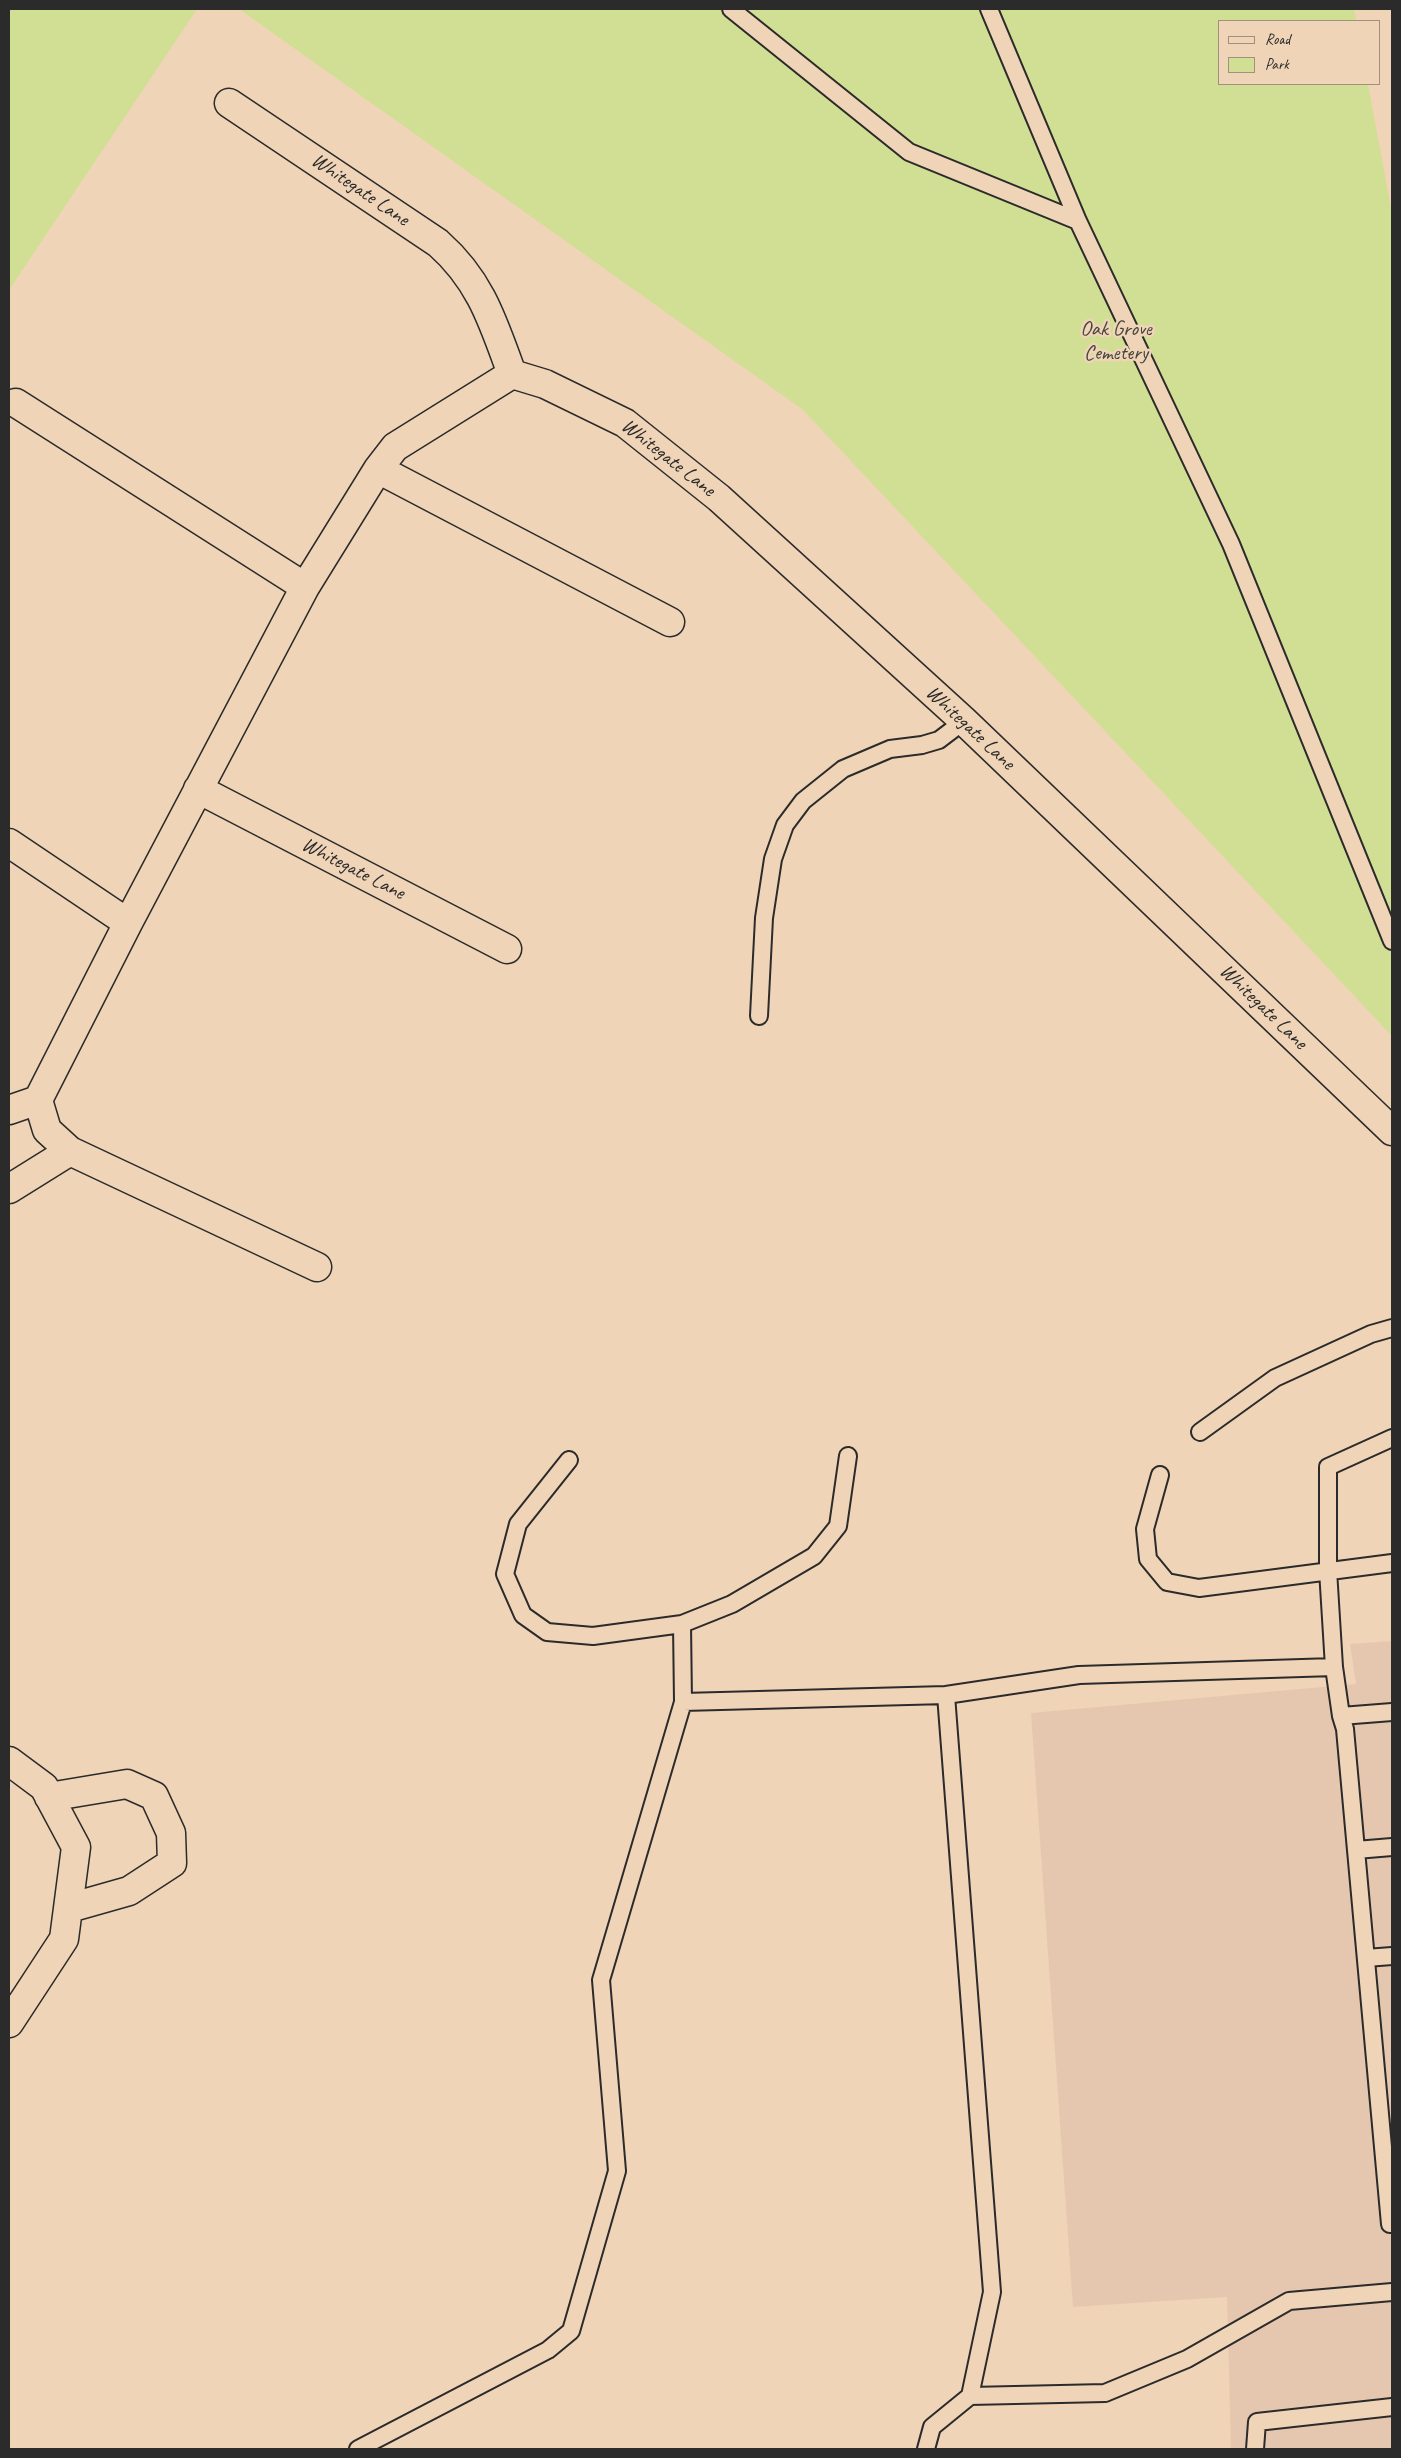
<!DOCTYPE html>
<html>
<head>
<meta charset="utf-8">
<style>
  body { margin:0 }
  #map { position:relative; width:1401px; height:2458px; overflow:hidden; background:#f0d4b7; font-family:Caveat,sans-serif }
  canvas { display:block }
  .frame { position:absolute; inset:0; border:10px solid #2b2b2b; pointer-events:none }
  .legend { position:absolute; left:1218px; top:20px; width:162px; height:65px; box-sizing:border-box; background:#f0d4b7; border:1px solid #a1907f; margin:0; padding:6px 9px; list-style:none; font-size:15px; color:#2b2b2b }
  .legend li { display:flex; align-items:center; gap:10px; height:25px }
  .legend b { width:25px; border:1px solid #a1907f }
</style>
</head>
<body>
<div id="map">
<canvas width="1401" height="2458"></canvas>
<div class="frame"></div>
<ul class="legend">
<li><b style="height:6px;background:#f0d4b7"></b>Road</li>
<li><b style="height:14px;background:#d0df93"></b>Park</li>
</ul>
</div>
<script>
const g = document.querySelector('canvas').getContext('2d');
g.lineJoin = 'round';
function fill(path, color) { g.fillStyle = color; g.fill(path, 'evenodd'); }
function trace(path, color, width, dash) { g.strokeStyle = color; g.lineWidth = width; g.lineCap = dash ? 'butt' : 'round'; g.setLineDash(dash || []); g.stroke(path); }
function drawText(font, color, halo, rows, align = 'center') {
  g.font = font + ' Caveat,sans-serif'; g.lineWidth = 5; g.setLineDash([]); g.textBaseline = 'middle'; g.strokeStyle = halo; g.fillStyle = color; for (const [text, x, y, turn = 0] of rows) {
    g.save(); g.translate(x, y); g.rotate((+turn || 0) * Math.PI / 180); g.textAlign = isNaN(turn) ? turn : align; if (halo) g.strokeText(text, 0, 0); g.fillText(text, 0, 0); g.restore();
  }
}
fill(new Path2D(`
  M 1392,1641 L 1392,2449 L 1231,2449 L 1227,2297 L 1073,2307 L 1031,1713 L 1356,1684 L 1350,1644 Z`), '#e5c7af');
fill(new Path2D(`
  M 9,9 L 197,9 L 9,290 Z
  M 239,9 L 1354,9 L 1357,21 L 1220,21 L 1220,84 L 1368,84 L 1392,214 L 1392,1036 L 802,409 Z`), '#d0df93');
const service = new Path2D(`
  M 731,9 L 909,152 L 1078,221
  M 989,9 L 1078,221 L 1231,544 L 1392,941
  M 759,1016 L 764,918 L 773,859 L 785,825 L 803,801 L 843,769 L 890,749 L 922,745 L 939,740 L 964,721
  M 1200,1432 L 1275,1378 L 1371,1334 L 1392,1328
  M 569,1460 L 518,1524 L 505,1574 L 523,1615 L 547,1632 L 593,1636 L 682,1624 L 683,1702
  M 1160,1475 L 1145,1529 L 1148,1559 L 1167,1582 L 1199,1588 L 1392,1563
  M 682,1624 L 732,1604 L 814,1556 L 838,1526 L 848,1456
  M 1334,1667 L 1341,1716 L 1345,1729 L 1390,2224 L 1392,2224
  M 946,1695 L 1079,1675 L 1334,1667 L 1328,1570 L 1328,1467 L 1392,1438
  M 1341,1716 L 1392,1712
  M 1356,1850 L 1392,1847
  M 1366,1958 L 1392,1956
  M 358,2449 L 548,2350 L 571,2331 L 617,2171 L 601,1980 L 683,1702 L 946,1695 L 992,2292 L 970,2396 L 1105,2393 L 1187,2359 L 1289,2301 L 1392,2292
  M 926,2449 L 932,2427 L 970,2396
  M 1255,2449 L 1257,2422 L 1392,2407`);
const minor = new Path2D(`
  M 229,103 L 438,243 C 481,281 493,322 512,374
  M 16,403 L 305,587
  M 378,469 L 670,622
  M 198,789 L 507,949
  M 9,843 L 128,923
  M 38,1100 L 47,1130 L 70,1151 L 317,1267
  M 9,1110 L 38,1100 L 128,923 L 305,587 L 378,469 L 395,447 L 512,374 L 545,384 L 625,423 L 719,498 L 964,721 L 1392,1131
  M 9,1189 L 70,1151
  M 9,1761 L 44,1787 L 76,1847 L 64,1939 L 9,2023
  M 49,1797 L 127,1784 L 154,1796 L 171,1833 L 172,1863 L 129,1891 L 69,1908`);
trace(service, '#2b2b2b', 20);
trace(minor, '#2b2b2b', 31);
trace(service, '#f0d4b7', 16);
trace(minor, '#f0d4b7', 28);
drawText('21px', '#2b2b2b', '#f0d4b7', [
  ["Whitegate Lane",360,190,34],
  ["Whitegate Lane",668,458,38],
  ["Whitegate Lane",970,728,43],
  ["Whitegate Lane",353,869,27],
  ["Whitegate Lane",1263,1007,44]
]);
drawText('21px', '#44463b', '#f0d4b7', [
  ["Oak Grove",1116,329],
  ["Cemetery",1116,353]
]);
</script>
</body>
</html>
